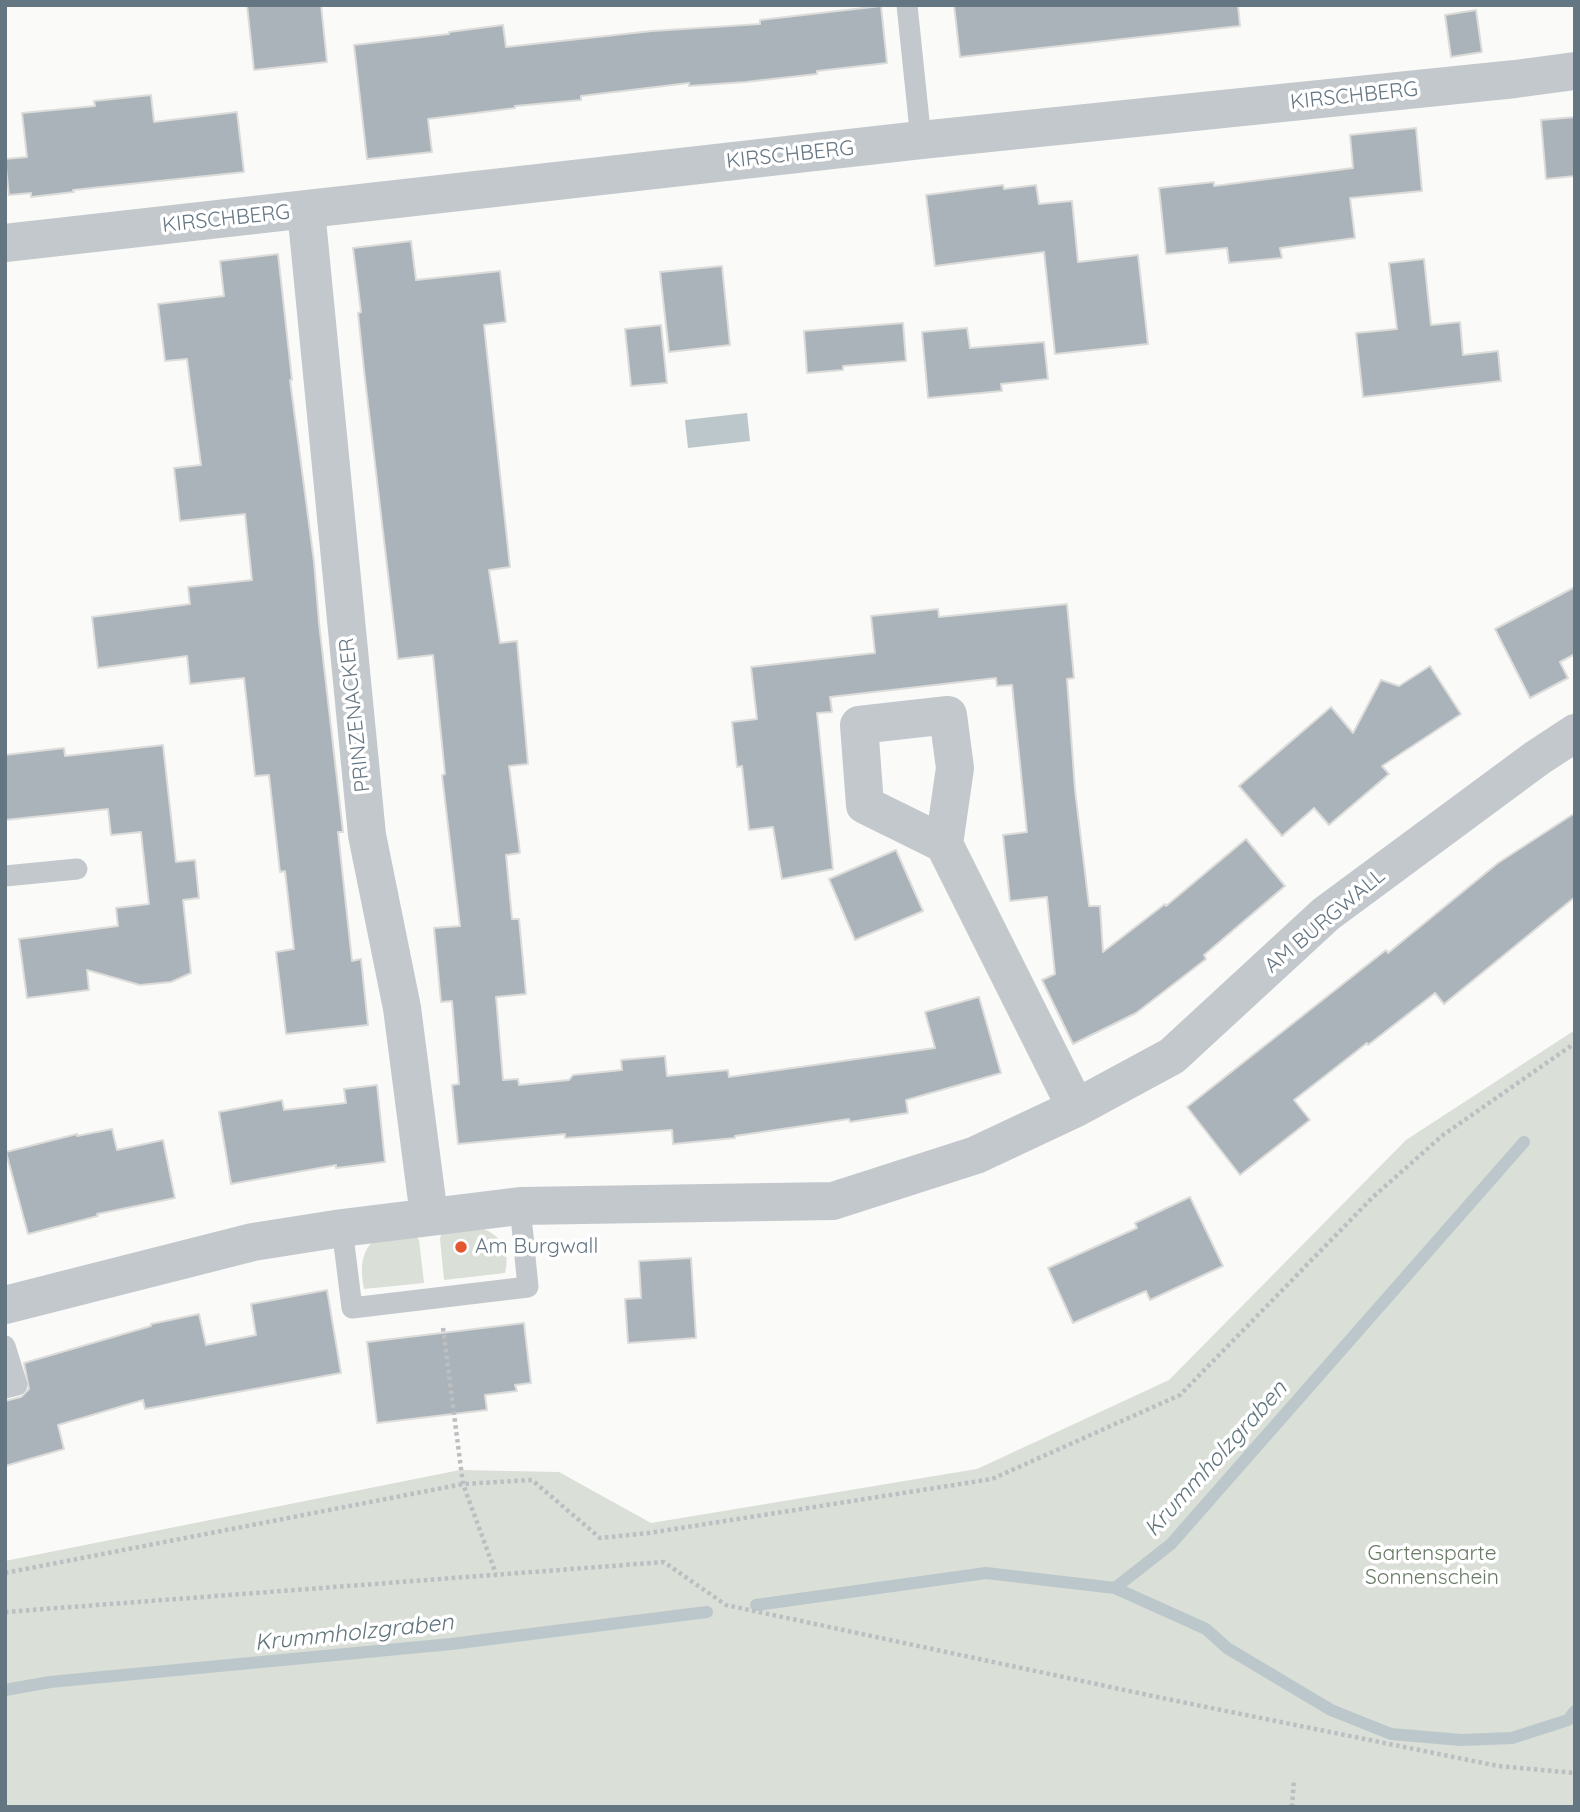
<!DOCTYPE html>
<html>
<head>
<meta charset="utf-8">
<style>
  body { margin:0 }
  #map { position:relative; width:1580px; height:1812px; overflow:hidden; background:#fafaf8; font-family:Quicksand,sans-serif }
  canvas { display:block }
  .frame { position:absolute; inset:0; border:7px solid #657683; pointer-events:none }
</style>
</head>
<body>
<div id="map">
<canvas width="1580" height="1812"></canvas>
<div class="frame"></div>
</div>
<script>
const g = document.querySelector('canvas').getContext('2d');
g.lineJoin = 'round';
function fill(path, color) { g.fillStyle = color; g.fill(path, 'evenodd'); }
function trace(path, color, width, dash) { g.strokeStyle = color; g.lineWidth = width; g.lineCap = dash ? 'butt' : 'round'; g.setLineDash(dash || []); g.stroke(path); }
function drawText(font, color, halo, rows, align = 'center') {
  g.font = font + ' Quicksand,sans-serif'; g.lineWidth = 7; g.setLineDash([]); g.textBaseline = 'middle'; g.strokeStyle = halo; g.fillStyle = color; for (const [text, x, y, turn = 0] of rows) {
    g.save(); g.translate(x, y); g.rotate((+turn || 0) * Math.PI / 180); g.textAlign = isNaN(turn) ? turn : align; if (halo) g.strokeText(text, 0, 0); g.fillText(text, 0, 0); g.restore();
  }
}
fill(new Path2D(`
  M 1575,1030 L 1575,1807 L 5,1807 L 5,1561 L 460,1470 L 559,1472 L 651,1523 L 977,1469 L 1169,1380 L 1406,1140 Z
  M 480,1228 C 501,1234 511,1252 505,1273 L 444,1280 L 440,1238 L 442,1233 Z
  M 417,1237 L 419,1240 L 424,1283 L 364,1289 C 361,1271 360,1257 371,1243 Z`), '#dadfd7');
fill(new Path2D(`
  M 747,413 L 750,441 L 688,448 L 685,420 Z`), '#bbc7cb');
trace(new Path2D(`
  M 1115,1588 L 1206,1629 L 1227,1648 L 1331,1710 L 1391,1734 L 1461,1740 L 1512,1738 L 1568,1720 L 1575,1711
  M 756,1605 L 986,1573 L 1115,1588 L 1171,1544 L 1524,1142
  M 5,1690 L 50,1682 L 451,1644 L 707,1612`), '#bbc7cb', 12);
const building = new Path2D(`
  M 247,5 L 321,5 L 327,62 L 254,70 Z
  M 954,5 L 1238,5 L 1240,26 L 960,57 Z
  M 881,6 L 887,63 L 817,71 L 817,74 L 745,82 L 689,86 L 689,83 L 581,96 L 581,100 L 515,106 L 515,108 L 428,119 L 432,152 L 367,159 L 354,45 L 449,34 L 449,32 L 503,25 L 506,47 L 652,31 L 760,24 L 760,20 Z
  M 1476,10 L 1482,52 L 1451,57 L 1445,15 Z
  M 151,95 L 154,122 L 237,112 L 244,172 L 73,190 L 74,192 L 31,197 L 31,193 L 9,195 L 5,159 L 27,157 L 22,113 L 95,106 L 94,101 Z
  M 1575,117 L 1575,176 L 1546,179 L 1541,120 Z
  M 1416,128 L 1422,191 L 1350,198 L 1355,238 L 1280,248 L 1282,258 L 1229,263 L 1227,248 L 1166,254 L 1159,188 L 1214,182 L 1214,186 L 1353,168 L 1350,135 Z
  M 1003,185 L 1004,189 L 1036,185 L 1039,204 L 1072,201 L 1078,262 L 1138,255 L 1148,344 L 1055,354 L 1044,252 L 935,266 L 926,195 Z
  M 411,241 L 416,280 L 500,271 L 506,322 L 484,325 L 510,567 L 489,570 L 500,643 L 517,641 L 528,764 L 509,766 L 520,853 L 506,855 L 512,919 L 519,919 L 526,994 L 496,997 L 503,1080 L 518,1079 L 519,1085 L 569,1080 L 573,1075 L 622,1070 L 621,1060 L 665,1056 L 667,1076 L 728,1070 L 729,1077 L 935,1048 L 925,1012 L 979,997 L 1001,1073 L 906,1100 L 908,1113 L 850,1122 L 849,1119 L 735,1136 L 735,1138 L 673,1144 L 672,1130 L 565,1138 L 565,1134 L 458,1144 L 452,1085 L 459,1084 L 452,1001 L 441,1002 L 434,928 L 460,926 L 442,775 L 445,774 L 433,655 L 398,659 L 364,370 L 358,313 L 361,312 L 353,248 Z
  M 278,254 L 292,380 L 290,380 L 314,562 L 319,623 L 343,832 L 338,832 L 352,961 L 361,959 L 368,1025 L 286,1034 L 276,952 L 294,949 L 285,871 L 280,872 L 269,775 L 255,776 L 244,678 L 190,684 L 187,656 L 98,668 L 92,617 L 190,604 L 188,587 L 252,580 L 245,514 L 180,521 L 174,468 L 201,465 L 187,359 L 165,361 L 158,304 L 224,296 L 220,261 Z
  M 1424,259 L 1431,325 L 1460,322 L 1463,355 L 1498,351 L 1501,381 L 1363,397 L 1356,333 L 1397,329 L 1389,263 Z
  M 722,266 L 730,345 L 669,352 L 660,272 Z
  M 903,323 L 906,361 L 843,366 L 843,370 L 807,373 L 804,331 Z
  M 661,325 L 667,383 L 631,386 L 625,329 Z
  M 967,328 L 970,348 L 1044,342 L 1048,379 L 1001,384 L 1002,391 L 928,398 L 922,332 Z
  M 1575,587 L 1575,654 L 1560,662 L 1568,678 L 1530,698 L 1495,629 Z
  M 1067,604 L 1074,678 L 1067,679 L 1075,790 L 1089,906 L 1100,906 L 1103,952 L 1165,904 L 1166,906 L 1246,839 L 1285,886 L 1204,955 L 1206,959 L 1136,1013 L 1073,1044 L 1042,980 L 1055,974 L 1047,897 L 1010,901 L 1003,835 L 1027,832 L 1012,685 L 997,686 L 996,678 L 830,697 L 832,712 L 817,713 L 833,869 L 782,879 L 773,827 L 749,830 L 742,766 L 737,767 L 732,722 L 757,719 L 751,667 L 875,653 L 871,616 L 938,609 L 939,617 Z
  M 1430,666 L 1461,714 L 1382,766 L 1389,774 L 1329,825 L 1314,808 L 1282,836 L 1239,786 L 1331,707 L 1353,733 L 1381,680 L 1399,686 Z
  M 163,745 L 176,862 L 195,860 L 199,898 L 183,900 L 191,973 L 171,982 L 140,985 L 87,970 L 89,990 L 27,998 L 19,939 L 118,926 L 116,908 L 149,904 L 141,832 L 111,835 L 108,809 L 5,820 L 5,755 L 64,748 L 65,756 Z
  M 1575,813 L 1575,897 L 1444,1004 L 1435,993 L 1368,1045 L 1367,1043 L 1294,1100 L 1310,1120 L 1240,1175 L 1187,1107 L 1386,950 L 1388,953 L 1498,863 Z
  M 896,850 L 923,911 L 855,940 L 829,879 Z
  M 377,1085 L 385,1162 L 336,1168 L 336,1165 L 231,1184 L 219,1112 L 282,1100 L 284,1110 L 346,1103 L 344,1089 Z
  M 112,1129 L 117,1150 L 163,1140 L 175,1198 L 97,1214 L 98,1216 L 28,1234 L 6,1152 L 77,1134 L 77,1136 Z
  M 1190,1197 L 1223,1266 L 1150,1300 L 1146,1291 L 1073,1323 L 1048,1268 L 1137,1228 L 1135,1223 Z
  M 691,1258 L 696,1338 L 628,1343 L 625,1299 L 641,1298 L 639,1261 Z
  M 327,1290 L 341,1373 L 145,1409 L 143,1400 L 58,1425 L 64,1449 L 5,1466 L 5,1401 L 21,1397 L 29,1389 L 24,1363 L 151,1326 L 151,1324 L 199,1314 L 206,1345 L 256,1335 L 251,1304 Z
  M 524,1323 L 531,1383 L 515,1385 L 517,1391 L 485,1395 L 487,1410 L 377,1423 L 367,1342 Z`);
fill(building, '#aab3b9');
trace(building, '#dcdcda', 2);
trace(new Path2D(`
  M 443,1328 L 463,1484 L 496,1574
  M 5,1573 L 463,1484 L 532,1480 L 600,1538 L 649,1533 L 992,1479 L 1180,1395 L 1373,1197 L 1443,1135 L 1575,1043
  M 5,1612 L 664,1562 L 726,1605 L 1162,1698 L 1498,1766 L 1575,1773
  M 1292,1807 L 1294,1779`), '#bbbfc2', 4.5, [3.5, 3.5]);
trace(new Path2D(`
  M 907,5 L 921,140
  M 5,876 L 77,869
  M 342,1228 L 352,1308 L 528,1287 L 520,1206
  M 5,1346 L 17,1385 L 5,1388`), '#c3c8cc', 21);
trace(new Path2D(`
  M 306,210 L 367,835 L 402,1008 L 429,1216
  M 5,243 L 921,140 L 1515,79 L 1575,71
  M 944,844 L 865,805 L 859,725 L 948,715 L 955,768 L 944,844 L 1076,1108
  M 5,1305 L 253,1242 L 342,1228 L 520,1206 L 833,1201 L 976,1155 L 1076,1108 L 1172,1056 L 1326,914 L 1537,758 L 1575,733`), '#c3c8cc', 38);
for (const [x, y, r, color] of [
  [461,1247,7,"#e4572e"]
]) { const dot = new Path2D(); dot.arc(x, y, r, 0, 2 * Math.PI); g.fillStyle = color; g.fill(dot); trace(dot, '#fff', 2.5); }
drawText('21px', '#657683', '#fff', [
  ["KIRSCHBERG",1354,96,-6],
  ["KIRSCHBERG",790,155,-6],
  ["KIRSCHBERG",226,219,-6],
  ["PRINZENACKER",355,715,-96],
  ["AM BURGWALL",1325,921,-40]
]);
drawText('21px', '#657683', '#fff', [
  ["Am Burgwall",475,1247]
], 'left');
drawText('21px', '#687a64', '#fff', [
  ["Gartensparte",1432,1554],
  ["Sonnenschein",1432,1578]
]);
drawText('italic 23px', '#60757c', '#fff', [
  ["Krummholzgraben",1216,1459,-48],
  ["Krummholzgraben",354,1633,-6]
]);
</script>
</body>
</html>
